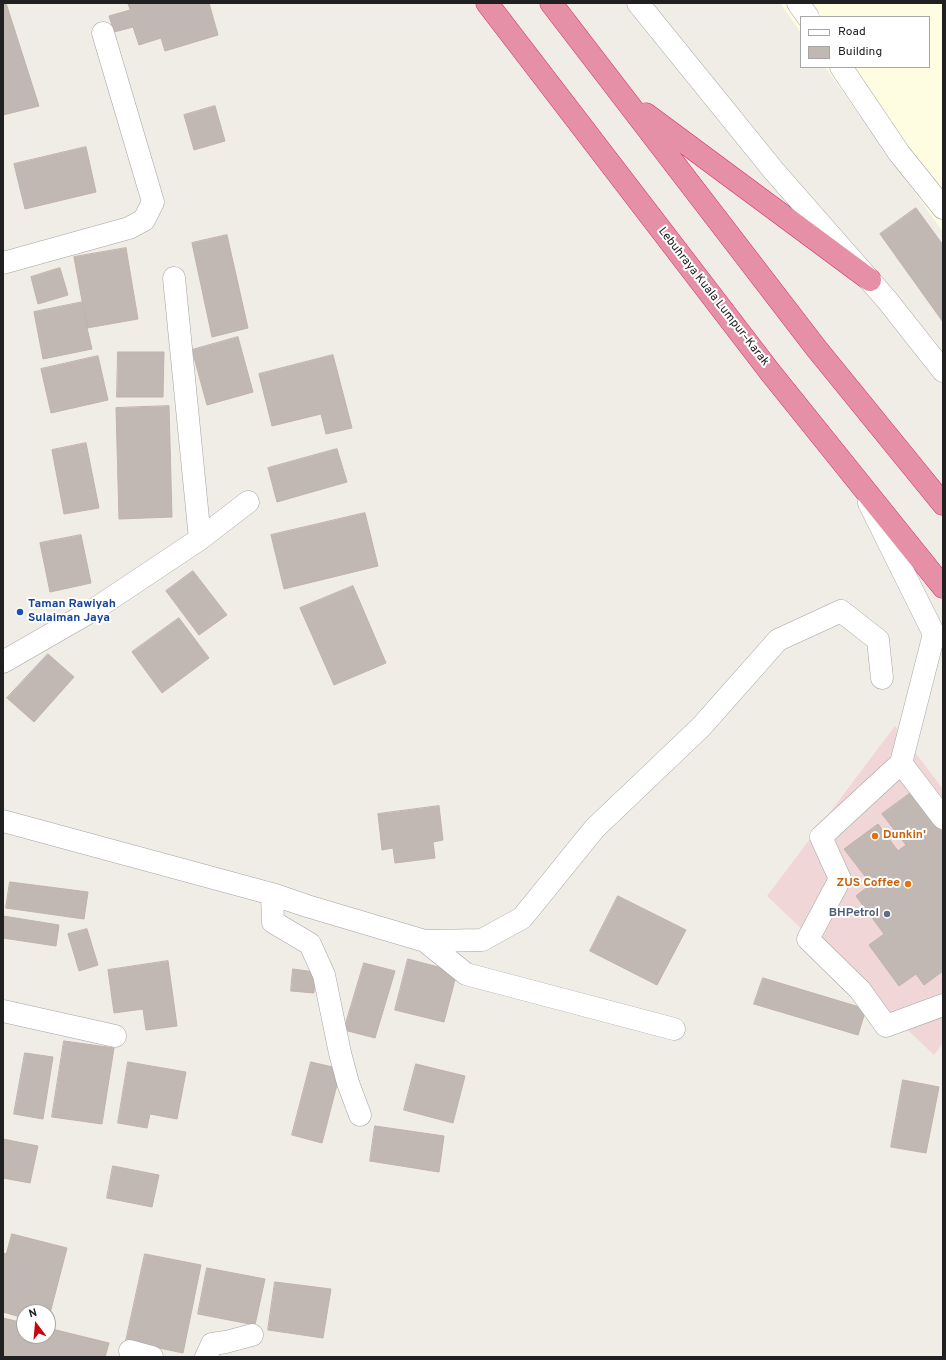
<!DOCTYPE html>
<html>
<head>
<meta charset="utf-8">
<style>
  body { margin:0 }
  #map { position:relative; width:946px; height:1360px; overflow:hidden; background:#f0ece6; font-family:Overpass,sans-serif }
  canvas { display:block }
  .frame { position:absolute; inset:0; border:4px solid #202020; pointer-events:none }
  .legend { position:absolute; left:800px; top:16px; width:130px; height:52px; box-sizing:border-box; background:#fff; border:1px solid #a6a6a6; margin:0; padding:5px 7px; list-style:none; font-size:12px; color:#202020 }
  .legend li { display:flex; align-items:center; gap:8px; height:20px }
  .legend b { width:20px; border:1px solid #a6a6a6 }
  .north { position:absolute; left:16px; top:1304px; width:40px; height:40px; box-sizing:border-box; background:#fff; border:1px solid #a6a6a6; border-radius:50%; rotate:344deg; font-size:11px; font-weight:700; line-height:16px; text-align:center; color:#202020 }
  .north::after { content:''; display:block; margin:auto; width:14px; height:18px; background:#ca0512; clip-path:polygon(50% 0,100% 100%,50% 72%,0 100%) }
</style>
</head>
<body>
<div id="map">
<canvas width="946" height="1360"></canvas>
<div class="frame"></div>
<ul class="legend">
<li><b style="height:5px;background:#fff"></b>Road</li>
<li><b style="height:11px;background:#c1b8b3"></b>Building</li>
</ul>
<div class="north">N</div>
</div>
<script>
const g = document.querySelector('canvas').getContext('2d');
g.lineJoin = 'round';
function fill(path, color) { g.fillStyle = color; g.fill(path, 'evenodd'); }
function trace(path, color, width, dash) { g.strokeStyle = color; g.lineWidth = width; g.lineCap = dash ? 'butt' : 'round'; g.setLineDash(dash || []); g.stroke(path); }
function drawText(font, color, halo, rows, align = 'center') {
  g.font = font + ' Overpass,sans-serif'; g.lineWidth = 4; g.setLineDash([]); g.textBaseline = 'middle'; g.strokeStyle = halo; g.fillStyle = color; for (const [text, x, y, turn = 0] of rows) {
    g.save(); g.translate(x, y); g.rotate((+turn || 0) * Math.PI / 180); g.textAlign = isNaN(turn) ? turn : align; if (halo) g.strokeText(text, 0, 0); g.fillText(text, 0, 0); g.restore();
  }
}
fill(new Path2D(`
  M 895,726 L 943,789 L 943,1043 L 934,1055 L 767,896 Z`), '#f0d6d7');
fill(new Path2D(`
  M 780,3 L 943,3 L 943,232 L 825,67 L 929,67 L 929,17 L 801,17 L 801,33 Z`), '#fefce1');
const building = new Path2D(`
  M 3,3 L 6,3 L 39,106 L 3,115 Z
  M 128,3 L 209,3 L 218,35 L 165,51 L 161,38 L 139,45 L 133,27 L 114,32 L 109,16 L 130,10 Z
  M 215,106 L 225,141 L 194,150 L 184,115 Z
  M 86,147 L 96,192 L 25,209 L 14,164 Z
  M 916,208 L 943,245 L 943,322 L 880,234 Z
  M 227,235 L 248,328 L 212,337 L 192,243 Z
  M 126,248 L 138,319 L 87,328 L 74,257 Z
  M 60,268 L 68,295 L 38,304 L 31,277 Z
  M 83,302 L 87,328 L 92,349 L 43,359 L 34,312 Z
  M 238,337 L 253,392 L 207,405 L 192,350 Z
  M 118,352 L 164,352 L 163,397 L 117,397 Z
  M 333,355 L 352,428 L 326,434 L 321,414 L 272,426 L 259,374 Z
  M 98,356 L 108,400 L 51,413 L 41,369 Z
  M 169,406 L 172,517 L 119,519 L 116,408 Z
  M 86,443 L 99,508 L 64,514 L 52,450 Z
  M 337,449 L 347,482 L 277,502 L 268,468 Z
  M 365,513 L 378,566 L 284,589 L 271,535 Z
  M 81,535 L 91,583 L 50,592 L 40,543 Z
  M 193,571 L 227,615 L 199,635 L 166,591 Z
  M 353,586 L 386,663 L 334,685 L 300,608 Z
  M 179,618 L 209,658 L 162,693 L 132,652 Z
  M 48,654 L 74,677 L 34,722 L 7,698 Z
  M 912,792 L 943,833 L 943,971 L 924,985 L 916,974 L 899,986 L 869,945 L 884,934 L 856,896 L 871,884 L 844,849 L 878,824 L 898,851 L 906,845 L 882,814 Z
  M 439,806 L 443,840 L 433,842 L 435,858 L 395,863 L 393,848 L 382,850 L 378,814 Z
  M 10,882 L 88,892 L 84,919 L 6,908 Z
  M 618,896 L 686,930 L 657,985 L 590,951 Z
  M 3,916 L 59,925 L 56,946 L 3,938 Z
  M 87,929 L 98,965 L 79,971 L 68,934 Z
  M 408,959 L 457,972 L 444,1022 L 395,1010 Z
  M 168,961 L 177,1026 L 146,1030 L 143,1009 L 114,1013 L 108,970 Z
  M 364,963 L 395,971 L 375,1038 L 344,1030 Z
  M 293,969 L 315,972 L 314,993 L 291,991 Z
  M 763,978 L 866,1009 L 858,1035 L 754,1004 Z
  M 64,1041 L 114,1048 L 102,1124 L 52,1117 Z
  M 25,1053 L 53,1057 L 43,1119 L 14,1114 Z
  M 128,1062 L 186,1072 L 177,1119 L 150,1114 L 147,1128 L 118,1123 Z
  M 311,1062 L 341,1069 L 322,1143 L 292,1135 Z
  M 416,1064 L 465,1076 L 453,1123 L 404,1110 Z
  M 903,1080 L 939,1087 L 926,1153 L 891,1147 Z
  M 375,1126 L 444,1136 L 439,1172 L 370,1161 Z
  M 3,1139 L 38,1146 L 30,1183 L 3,1178 Z
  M 113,1166 L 159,1175 L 152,1207 L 107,1198 Z
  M 12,1234 L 67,1248 L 48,1321 L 48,1312 L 24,1312 L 24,1318 L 3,1312 L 3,1253 L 6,1254 Z
  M 145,1254 L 201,1265 L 183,1353 L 126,1341 Z
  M 207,1268 L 265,1279 L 255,1325 L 198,1314 Z
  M 275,1282 L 331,1289 L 323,1338 L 268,1330 Z
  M 3,1318 L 24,1323 L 24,1336 L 48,1336 L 48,1328 L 109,1343 L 105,1357 L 3,1357 Z`);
fill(building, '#c1b8b3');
trace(building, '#c1b2a9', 1);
const minor = new Path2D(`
  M 638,3 L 774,171 L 887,300 L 943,371
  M 798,3 L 808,17
  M 841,67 L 899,153 L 943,208
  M 3,263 L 129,228 L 144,220 L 153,202 L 103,33
  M 174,278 L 200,539
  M 869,503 L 934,634 L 901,763 L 943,818
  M 3,662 L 95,609 L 200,539 L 248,502
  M 901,763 L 821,837 L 840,879 L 808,939 L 860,990 L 886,1026 L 943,1005
  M 3,821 L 272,894 L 307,906 L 425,941 L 482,940 L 522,918 L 595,828 L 701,727 L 778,640 L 841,611 L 878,640 L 882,678
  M 272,894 L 273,922 L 310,944 L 324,975 L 340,1053 L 348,1083 L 360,1115
  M 425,941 L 466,974 L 674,1029
  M 3,1011 L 115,1036
  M 130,1351 L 152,1357
  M 206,1357 L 212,1344 L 226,1342 L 252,1335`);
const highway = new Path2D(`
  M 487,3 L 770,372 L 943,587
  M 551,3 L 816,348 L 943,504
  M 646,114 L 870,280`);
trace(minor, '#a4a4a4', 23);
trace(highway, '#d72a71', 23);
trace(minor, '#fff', 22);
trace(highway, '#e590a6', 22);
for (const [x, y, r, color] of [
  [20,612,4,"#1a4fb4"],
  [875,836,4,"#e8710a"],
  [908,884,4,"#e8710a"],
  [887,914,4,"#5c6f8a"]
]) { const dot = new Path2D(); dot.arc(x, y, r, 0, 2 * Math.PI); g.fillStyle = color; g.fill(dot); trace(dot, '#fff', 1.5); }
drawText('12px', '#202020', '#fff', [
  ["Lebuhraya Kuala Lumpur–Karak",713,297,52]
]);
drawText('bold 12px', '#164399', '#fff', [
  ["Taman Rawiyah",28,605],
  ["Sulaiman Jaya",28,619]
], 'left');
drawText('bold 12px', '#c56008', '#fff', [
  ["Dunkin'",883,836],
  ["ZUS Coffee",900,884,"right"]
], 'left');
drawText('bold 12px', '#4e5e75', '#fff', [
  ["BHPetrol",879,914]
], 'right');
</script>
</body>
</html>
